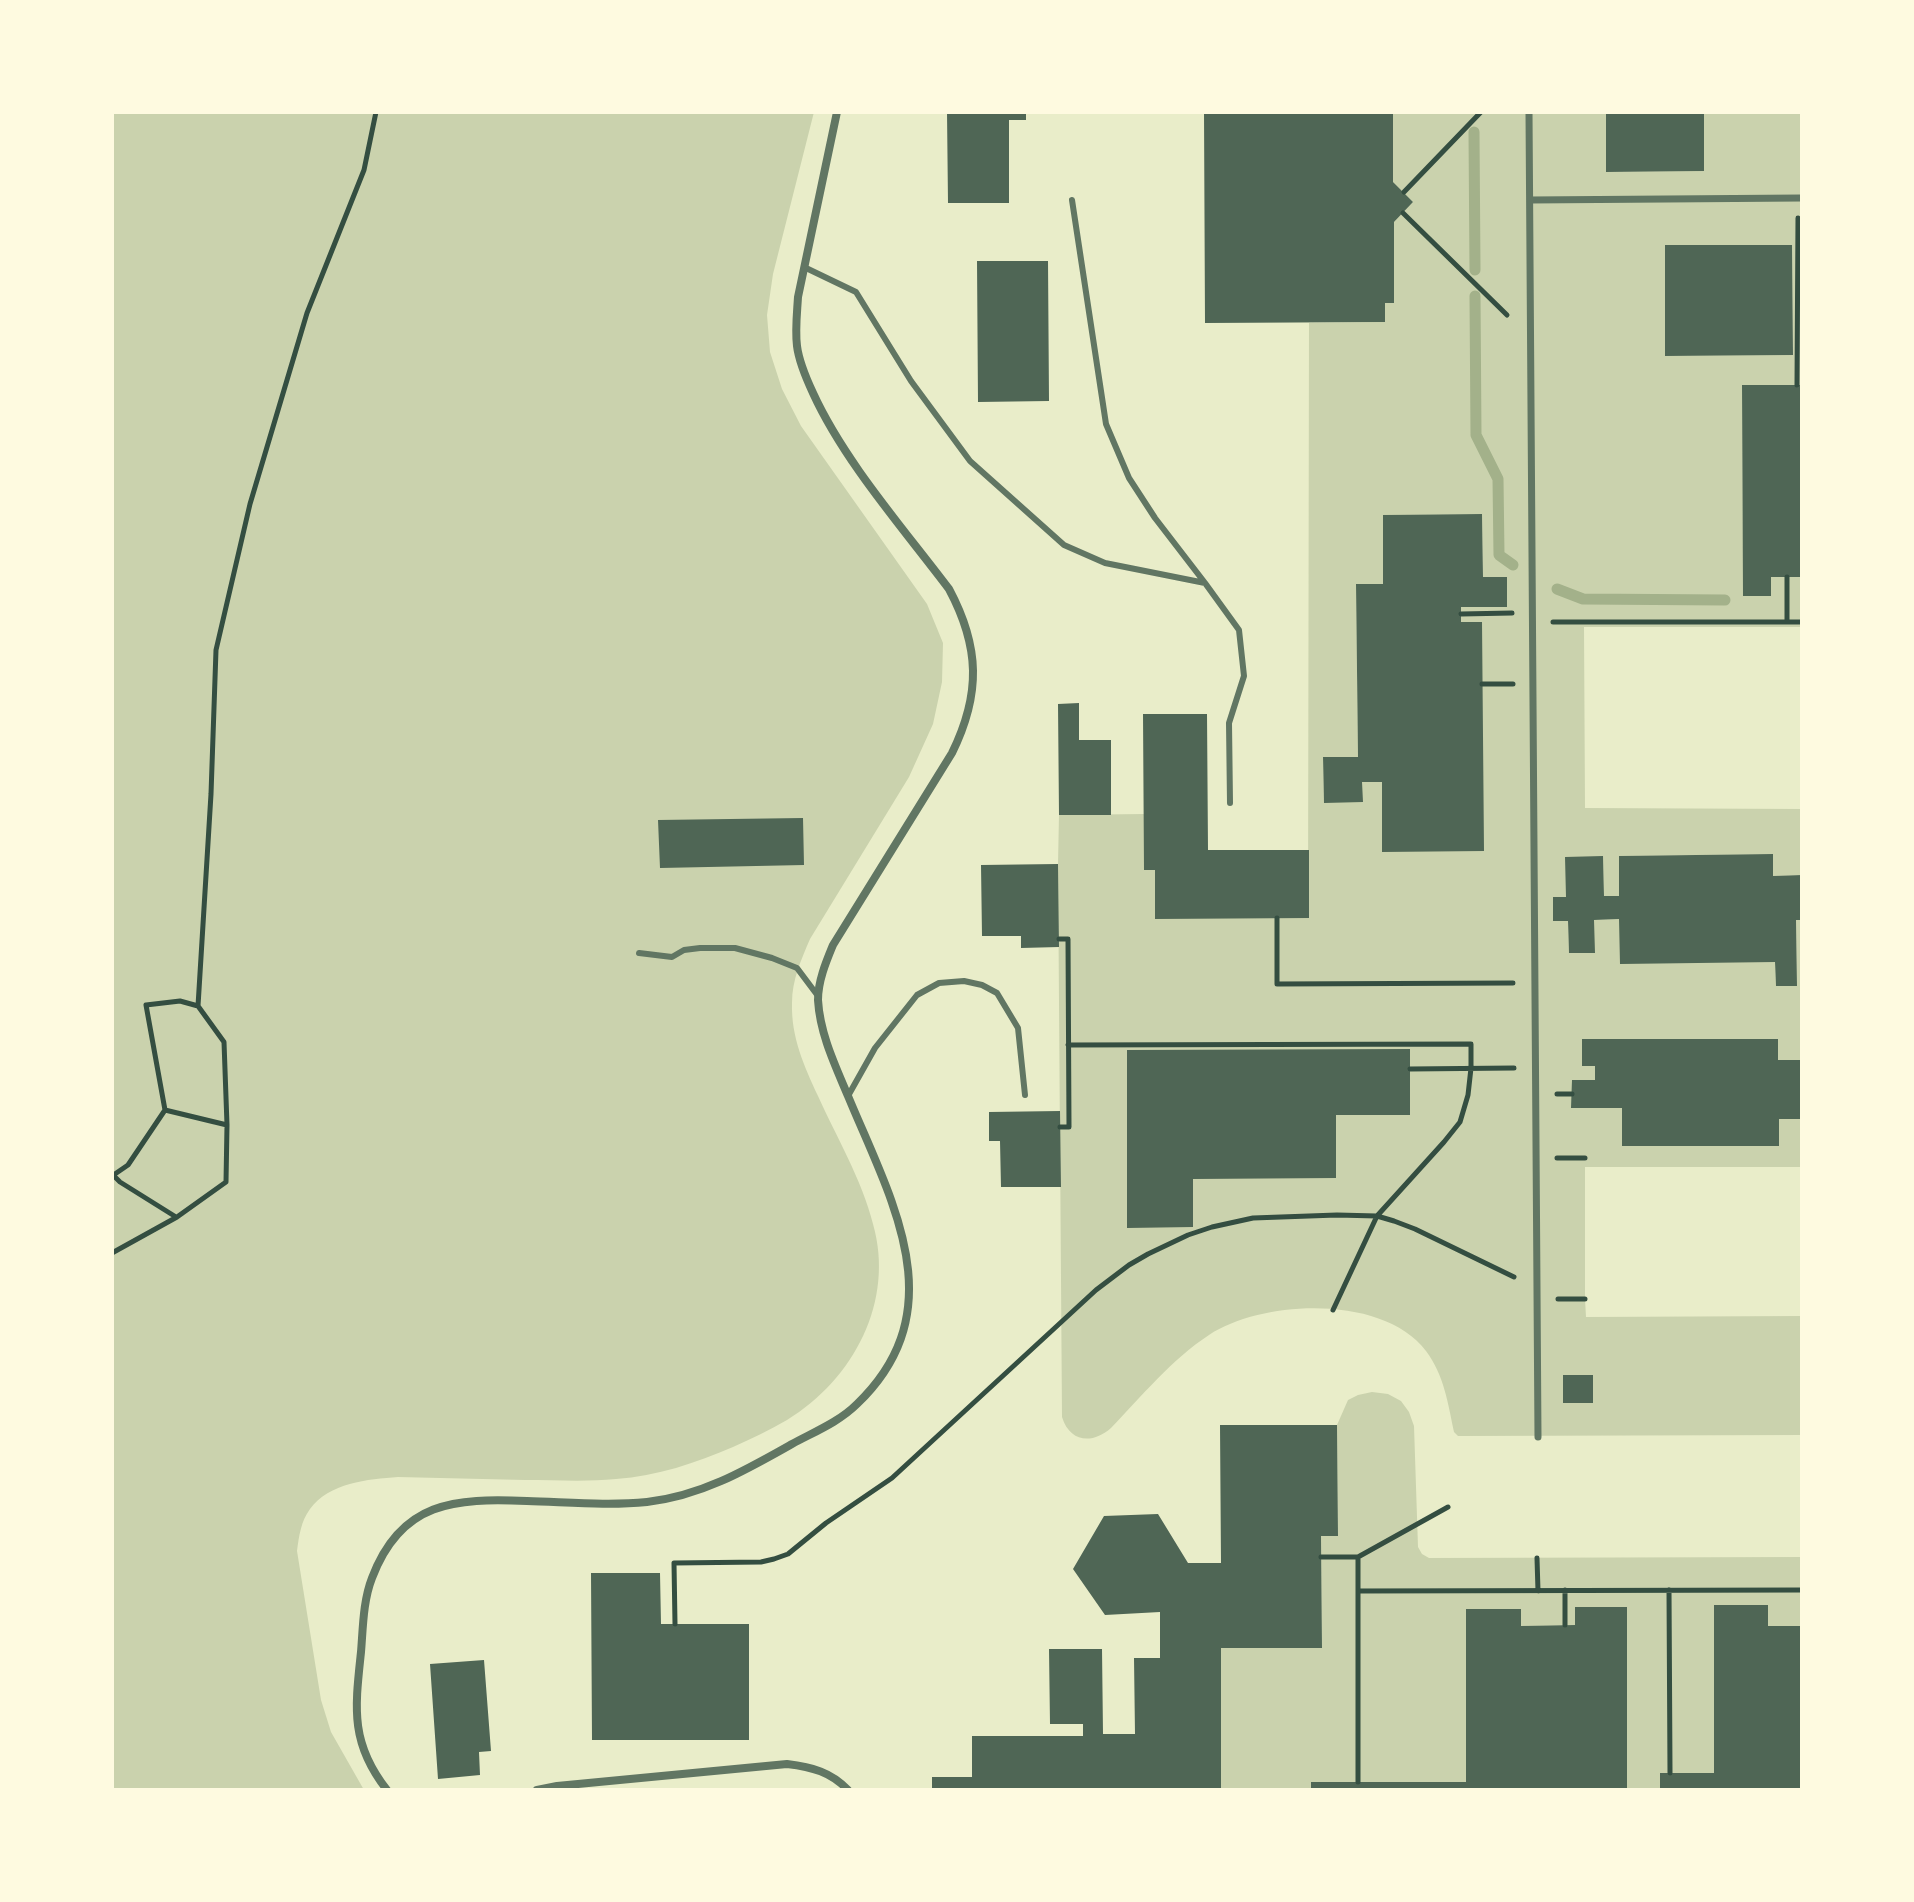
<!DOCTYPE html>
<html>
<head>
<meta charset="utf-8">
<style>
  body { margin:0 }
  #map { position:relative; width:1914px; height:1902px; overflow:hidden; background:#e9edc9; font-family:Quicksand,sans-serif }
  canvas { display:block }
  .frame { position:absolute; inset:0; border:114px solid #fefae0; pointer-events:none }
</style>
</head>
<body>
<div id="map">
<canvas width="1914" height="1902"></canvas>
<div class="frame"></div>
</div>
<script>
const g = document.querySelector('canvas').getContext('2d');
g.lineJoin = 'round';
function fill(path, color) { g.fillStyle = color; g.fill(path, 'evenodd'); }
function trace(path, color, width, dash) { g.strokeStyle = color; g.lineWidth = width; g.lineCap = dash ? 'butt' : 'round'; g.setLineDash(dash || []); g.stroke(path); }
fill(new Path2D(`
  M 112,112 L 814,112 L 773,274 L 767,315 L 770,352 L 782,389 L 801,426 L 927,604 L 943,643 L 942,682 L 933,724 L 909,777 L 810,939 C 801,960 792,980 792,1003 C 791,1037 804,1066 818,1096 C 836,1136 862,1180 873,1224 C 895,1301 854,1379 787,1420 C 770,1430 751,1439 733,1447 C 696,1463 657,1476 616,1479 C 586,1482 555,1480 525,1480 C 483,1479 440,1478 398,1477 C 368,1479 329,1483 310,1509 C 301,1521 299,1536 297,1551 L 321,1700 L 331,1732 L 364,1790 L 112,1790 Z
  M 1393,112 L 1606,112 L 1607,172 L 1704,171 L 1704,112 L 1802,112 L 1802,385 L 1742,386 L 1743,550 L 1802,577 L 1802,627 L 1584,627 L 1585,808 L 1802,809 L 1802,875 L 1773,876 L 1772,854 L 1619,856 L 1619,896 L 1604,896 L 1603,857 L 1566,857 L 1566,897 L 1553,897 L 1553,921 L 1568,921 L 1569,953 L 1594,953 L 1594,920 L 1619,919 L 1775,962 L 1776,986 L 1797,986 L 1796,920 L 1802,920 L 1802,1060 L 1778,1060 L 1778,1039 L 1583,1039 L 1595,1066 L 1595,1080 L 1572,1080 L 1622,1108 L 1622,1146 L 1779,1146 L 1779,1119 L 1802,1119 L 1802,1167 L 1585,1167 L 1585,1299 L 1586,1317 L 1802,1316 L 1802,1435 L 1458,1436 L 1454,1432 C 1448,1403 1444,1375 1426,1351 C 1384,1295 1264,1299 1209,1335 C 1172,1359 1142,1396 1111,1428 C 1093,1444 1070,1443 1062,1417 L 1058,864 L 1059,815 L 1144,814 L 1155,870 L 1308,918 L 1309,323 L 1384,322 L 1385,303 L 1394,303 L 1394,222 L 1413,202 L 1393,182 ZM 1665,245 L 1792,245 L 1793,355 L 1665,356 ZM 1482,514 L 1483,577 L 1507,578 L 1507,607 L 1461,607 L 1461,622 L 1482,622 L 1382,852 L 1382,782 L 1362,782 L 1362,802 L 1324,802 L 1323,757 L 1358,757 L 1356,585 L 1383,584 L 1384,515 Z
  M 1372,1392 L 1388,1394 L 1401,1401 L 1409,1412 L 1414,1426 L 1418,1547 L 1422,1554 L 1429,1558 L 1802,1557 L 1802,1626 L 1768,1626 L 1714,1773 L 1660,1790 L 1627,1790 L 1627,1607 L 1575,1607 L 1575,1625 L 1521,1626 L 1521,1609 L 1466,1609 L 1466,1782 L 1312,1782 L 1311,1790 L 1221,1790 L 1221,1648 L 1322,1648 L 1321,1536 L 1338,1535 L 1337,1425 L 1348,1400 L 1358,1395 Z`), '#cad2ad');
trace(new Path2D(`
  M 1474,132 L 1475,270
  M 1475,296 L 1476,435 L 1498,479 L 1499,555 L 1513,565
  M 1557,589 L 1583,599 L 1725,600`), '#a3b18a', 11);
fill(new Path2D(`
  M 947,112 L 1026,112 L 1026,120 L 1009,120 L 1009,203 L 948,203 Z
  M 1204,112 L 1393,112 L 1393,182 L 1413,202 L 1394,222 L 1394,303 L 1385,303 L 1385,322 L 1205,323 Z
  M 1606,112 L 1704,112 L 1704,171 L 1606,172 Z
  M 1665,245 L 1792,245 L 1793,355 L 1665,356 Z
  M 977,261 L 1048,261 L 1049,401 L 978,402 Z
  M 1742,385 L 1802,385 L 1802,577 L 1771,577 L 1771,596 L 1743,596 Z
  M 1482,514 L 1483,577 L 1507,577 L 1507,607 L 1461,607 L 1461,622 L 1482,622 L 1484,851 L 1382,852 L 1382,782 L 1362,782 L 1363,802 L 1324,803 L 1323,757 L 1358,757 L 1356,584 L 1383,584 L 1383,515 Z
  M 1079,703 L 1079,740 L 1111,740 L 1111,815 L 1059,815 L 1058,704 Z
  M 1143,714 L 1207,714 L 1208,850 L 1309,850 L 1309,918 L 1155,919 L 1155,870 L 1144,870 Z
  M 803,818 L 804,865 L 660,868 L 658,820 Z
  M 1773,854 L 1773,876 L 1802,875 L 1802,920 L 1796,920 L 1797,986 L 1776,986 L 1775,962 L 1620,964 L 1619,919 L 1594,920 L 1595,953 L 1569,953 L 1568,921 L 1553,921 L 1553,897 L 1566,897 L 1565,857 L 1603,856 L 1604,896 L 1619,896 L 1619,856 Z
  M 1058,864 L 1059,947 L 1021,948 L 1021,936 L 982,936 L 981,865 Z
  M 1582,1039 L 1778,1039 L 1778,1060 L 1802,1060 L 1802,1119 L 1779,1119 L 1779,1146 L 1622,1146 L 1622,1108 L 1571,1108 L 1572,1080 L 1595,1080 L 1595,1066 L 1582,1066 Z
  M 1410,1049 L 1410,1115 L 1336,1115 L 1336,1178 L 1193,1179 L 1193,1227 L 1127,1228 L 1127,1050 Z
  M 1060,1111 L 1061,1187 L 1001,1187 L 1000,1141 L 989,1141 L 989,1112 Z
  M 1563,1375 L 1593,1375 L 1593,1403 L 1563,1403 Z
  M 1220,1425 L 1337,1425 L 1338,1536 L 1321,1536 L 1322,1648 L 1221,1648 L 1221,1790 L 932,1790 L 932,1777 L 972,1777 L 972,1736 L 1083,1736 L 1083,1724 L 1050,1724 L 1049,1649 L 1102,1649 L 1103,1734 L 1135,1734 L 1134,1658 L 1160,1658 L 1160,1612 L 1105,1615 L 1073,1569 L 1104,1516 L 1158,1514 L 1188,1563 L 1221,1563 Z
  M 591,1573 L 660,1573 L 661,1624 L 749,1624 L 749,1740 L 592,1740 Z
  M 1714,1605 L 1768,1605 L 1768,1626 L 1802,1626 L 1802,1790 L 1660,1790 L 1660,1773 L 1714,1773 Z
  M 1575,1607 L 1627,1607 L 1627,1790 L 1311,1790 L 1311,1782 L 1466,1782 L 1466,1609 L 1521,1609 L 1521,1626 L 1575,1625 Z
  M 484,1660 L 491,1751 L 479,1752 L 480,1775 L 438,1779 L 430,1664 Z`), '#4f6655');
trace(new Path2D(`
  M 1404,192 L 1481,112
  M 1403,213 L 1507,315
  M 1797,385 L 1798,218
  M 1787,577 L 1787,622
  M 1461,614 L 1512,613
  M 1553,622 L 1802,622
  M 1482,684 L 1513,684
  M 1277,918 L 1277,984 L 1513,983
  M 1059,939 L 1068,939 L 1069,1127 L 1060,1127
  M 198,1006 L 211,794 L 216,650 L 250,504 L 307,313 L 364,170 L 376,112
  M 1068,1045 L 1471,1044 L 1471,1068 L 1468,1095 L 1460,1122 L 1444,1142 L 1377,1216 L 1333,1310
  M 1410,1069 L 1514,1068
  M 1557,1094 L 1572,1094
  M 165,1110 L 227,1125
  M 1557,1158 L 1585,1158
  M 113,1175 L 120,1182 L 176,1217
  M 112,1176 L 128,1165 L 165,1110 L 146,1005 L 180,1001 L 198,1006 L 224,1042 L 227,1125 L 226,1182 L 177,1217 L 112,1253
  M 1558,1299 L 1585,1299
  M 1321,1557 L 1358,1557 L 1358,1782
  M 1358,1557 L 1448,1507
  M 1537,1558 L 1538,1591
  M 1565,1590 L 1565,1625
  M 1669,1590 L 1670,1773
  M 1358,1591 L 1802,1590
  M 675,1624 L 674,1563 L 761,1562 L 774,1559 L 788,1554 L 826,1523 L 892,1478 L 1096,1290 L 1129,1265 L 1148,1254 L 1188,1235 L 1212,1227 L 1253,1218 L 1337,1215 L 1377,1216 L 1394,1221 L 1415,1229 L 1514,1277`), '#344e41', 5);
trace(new Path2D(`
  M 1072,200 L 1106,424 L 1129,478 L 1155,518 L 1205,583
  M 806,268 L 856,292 L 911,381 L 970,461 L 1064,545 L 1105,563 L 1205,583 L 1239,630 L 1244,676 L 1229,723 L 1230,803
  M 639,953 L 672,957 L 684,950 L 700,948 L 735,948 L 772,958 L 797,968 L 818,996
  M 848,1096 L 875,1048 L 917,995 L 939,983 L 964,981 L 982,985 L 997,993 L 1018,1028 L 1025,1095`), '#617663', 6);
trace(new Path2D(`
  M 1529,112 L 1538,1437
  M 1530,200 L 1802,198`), '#617663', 7);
trace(new Path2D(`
  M 387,1790 C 350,1743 355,1708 361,1652 C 363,1628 363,1601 372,1578 C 401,1501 455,1498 527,1501 C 566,1502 607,1506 647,1502 C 701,1496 746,1470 792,1444 C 814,1432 839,1422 857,1404 C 956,1309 891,1200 848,1096 C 835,1065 820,1034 818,1000 C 818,981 826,962 833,945 L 952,753 C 981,694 980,647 949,589 C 903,528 844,461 813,393 C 806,378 799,362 797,346 C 795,330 797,314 798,297 L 837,112
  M 537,1790 L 557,1786 L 787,1764 C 812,1767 831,1772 848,1790`), '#617663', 8);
</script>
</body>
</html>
